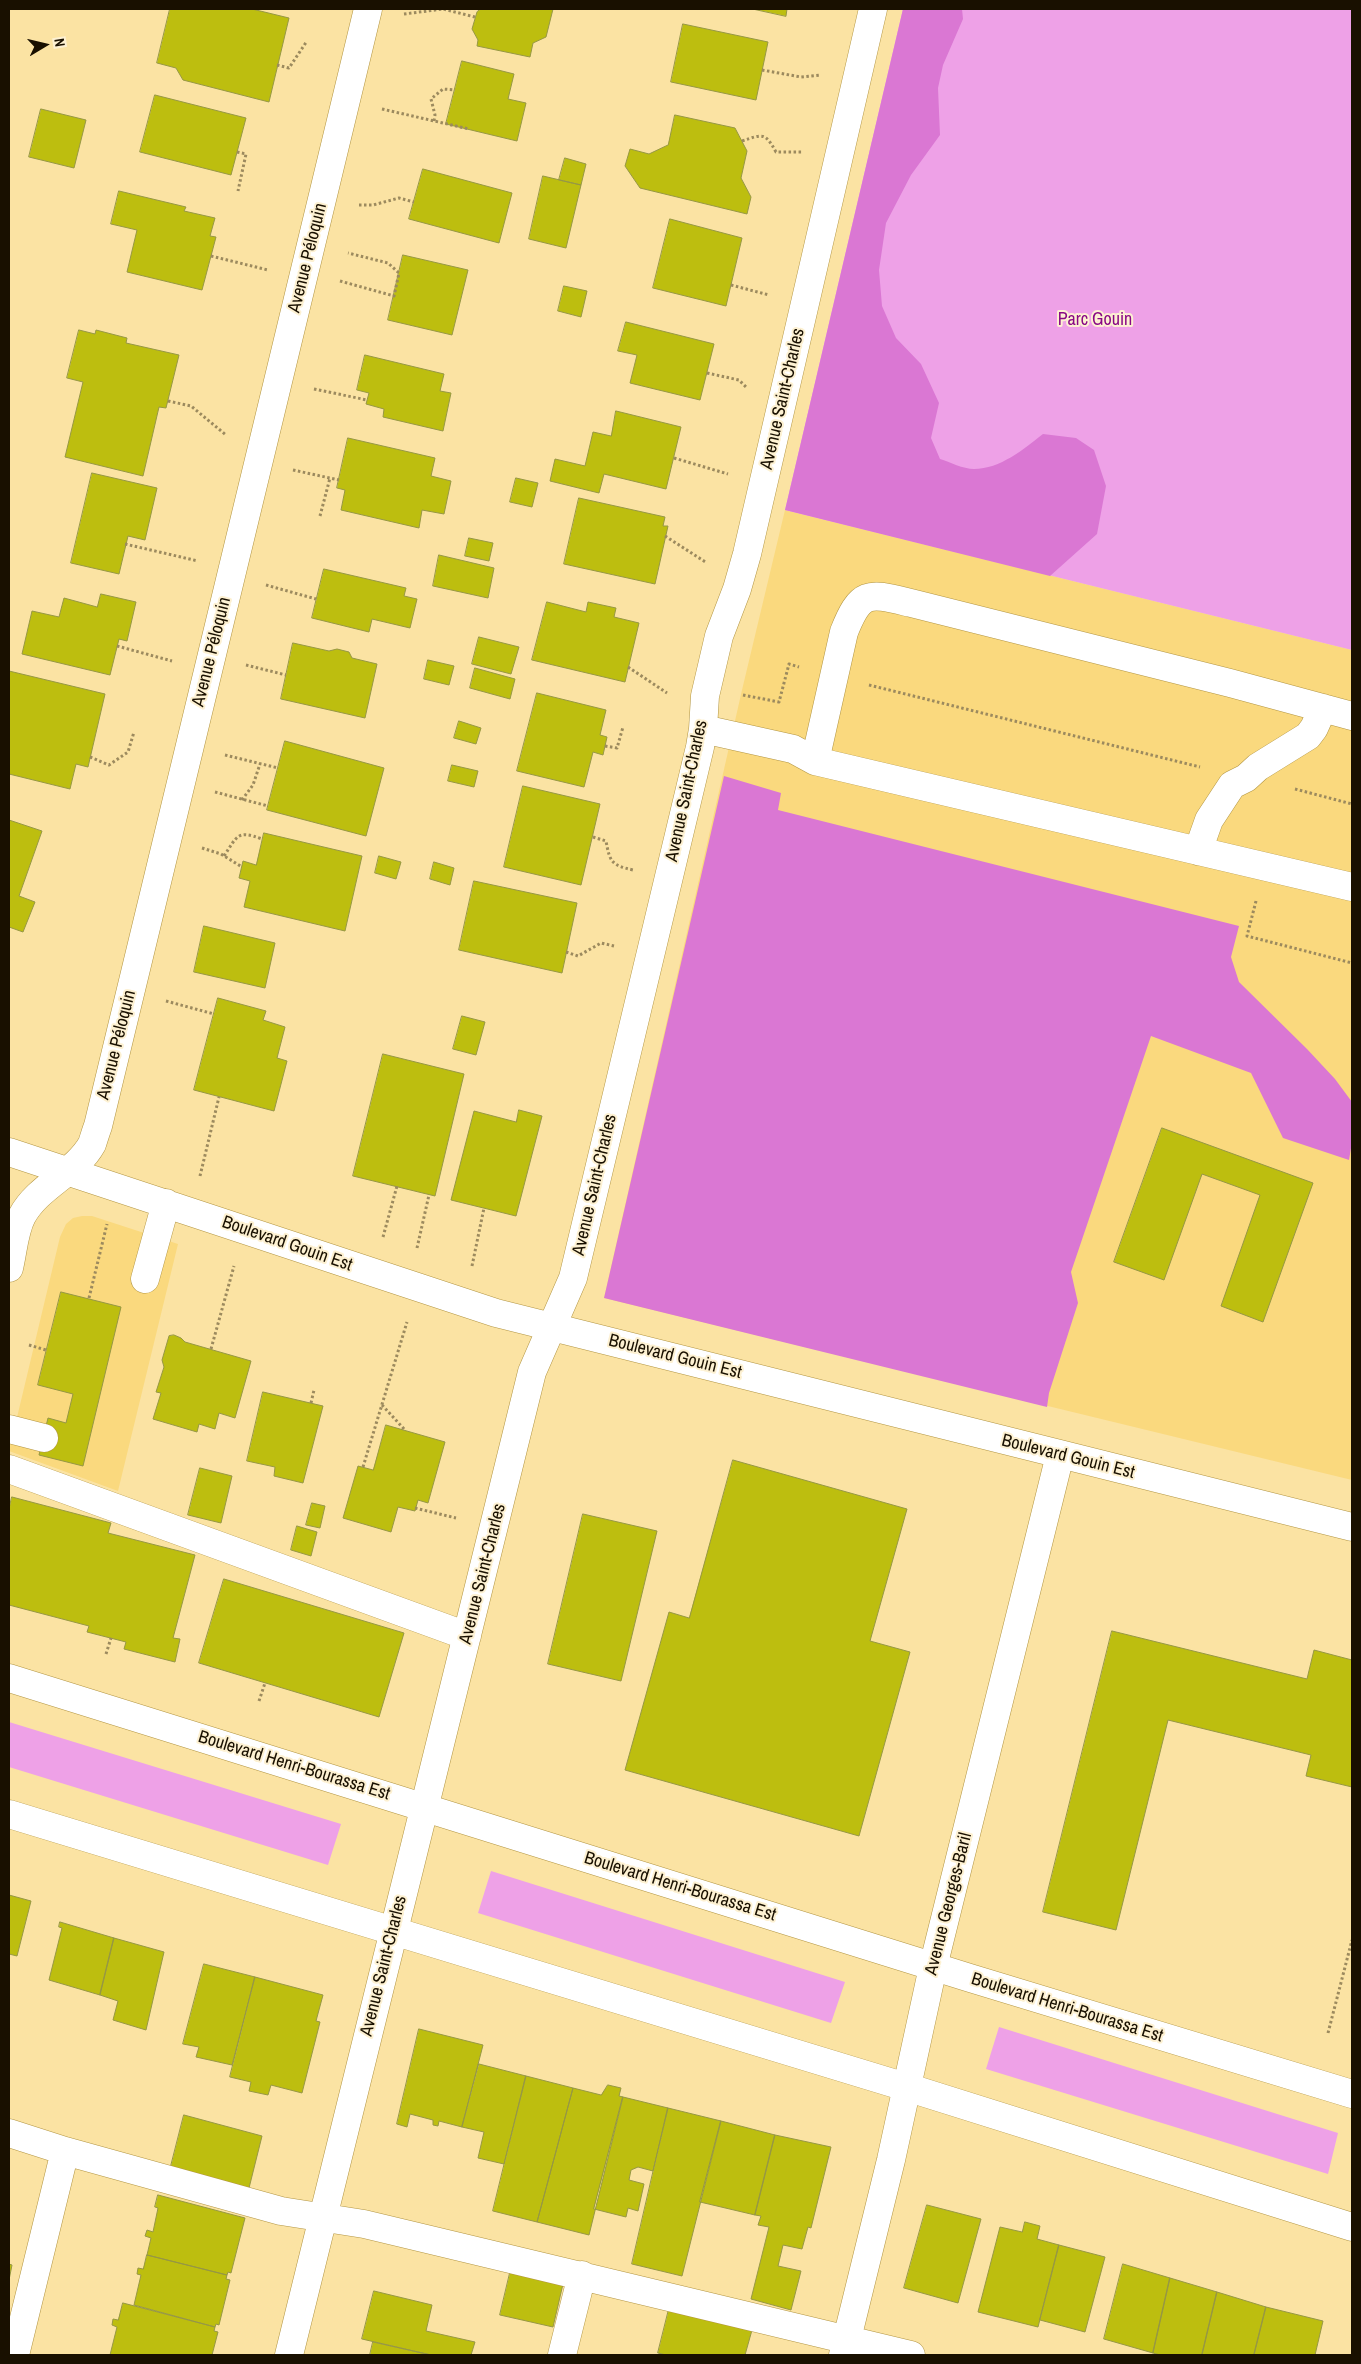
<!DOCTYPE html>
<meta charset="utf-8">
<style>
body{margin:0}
#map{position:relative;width:1361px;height:2364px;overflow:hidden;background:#fbe3a3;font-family:"Archivo Narrow",sans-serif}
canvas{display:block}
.frame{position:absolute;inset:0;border:10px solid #191000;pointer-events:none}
.north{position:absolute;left:20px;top:20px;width:50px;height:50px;-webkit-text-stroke:4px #fdf1d2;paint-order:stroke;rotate:81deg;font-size:14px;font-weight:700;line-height:20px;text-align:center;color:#191000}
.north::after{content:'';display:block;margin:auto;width:18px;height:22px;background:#191000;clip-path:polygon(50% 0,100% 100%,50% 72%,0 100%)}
</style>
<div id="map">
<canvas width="1361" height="2364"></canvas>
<div class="frame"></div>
<div class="north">N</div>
</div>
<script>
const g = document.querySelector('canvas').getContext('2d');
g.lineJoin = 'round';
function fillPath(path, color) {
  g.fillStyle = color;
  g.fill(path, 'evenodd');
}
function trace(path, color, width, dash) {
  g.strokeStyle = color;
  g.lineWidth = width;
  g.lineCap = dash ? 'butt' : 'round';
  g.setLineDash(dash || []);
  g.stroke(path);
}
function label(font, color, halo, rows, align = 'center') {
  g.font = font + ' "Archivo Narrow",sans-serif';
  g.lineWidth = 4;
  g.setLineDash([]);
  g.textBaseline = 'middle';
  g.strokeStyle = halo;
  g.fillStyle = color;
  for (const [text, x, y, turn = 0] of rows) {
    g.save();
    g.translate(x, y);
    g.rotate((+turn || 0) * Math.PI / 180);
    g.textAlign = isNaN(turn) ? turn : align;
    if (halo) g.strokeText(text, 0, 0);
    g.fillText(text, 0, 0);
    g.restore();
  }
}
const built = new Path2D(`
 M785 510 1352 650V1480L604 1298 742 690Z
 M82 1216H92L178 1244 118 1491 9 1451 60 1237 66 1224 73 1218Z`);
const green = new Path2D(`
 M903 9H1352V650L785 510Z
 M9 1722 341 1824 328 1865 9 1767Z
 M491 1871 845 1982 831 2023 478 1913Z
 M999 2027 1338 2133 1328 2174 986 2069Z`);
const forest = new Path2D(`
 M903 9H962L963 19 943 65 938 88 940 135 911 175 886 223 879 270 882 306 896 338 921 364 939 403 931 438 940 459C950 462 963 469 974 469 1000 469 1024 449 1043 434L1076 438 1094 450 1106 486 1097 534 1050 576 785 510Z
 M724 776 781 793 778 810 1239 926 1231 957 1239 982 1307 1049 1335 1079 1352 1102V1142L1349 1160 1283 1138 1251 1073 1151 1036 1071 1272 1078 1303 1049 1393 1047 1407 604 1298Z`);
const building = new Path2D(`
 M170 9H252L289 18 269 102 183 80 176 68 157 63Z
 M481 9H553L546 37 533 43 530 57 477 46 478 40 472 29 477 12Z
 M753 9H787L786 16Z
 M683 24 768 42 756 100 671 82Z
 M462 61 514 74 508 99 526 103 517 141 446 124Z
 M155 95 246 118 231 175 140 152Z
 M41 109 86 120 74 168 29 157Z
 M675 115 735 128 747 151 741 178 751 197 747 214 640 188 625 166 630 149 649 154 668 145Z
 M565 158 586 164 581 185 559 180Z
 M423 169 512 193 499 243 409 219Z
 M543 176 581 185 566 248 529 239Z
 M119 191 186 207 184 211 215 218 210 236 216 237 202 290 127 272 137 230 111 224Z
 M670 219 742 238 726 306 653 288Z
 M403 255 468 270 452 335 388 320Z
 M564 286 587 291 581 317 558 311Z
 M626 322 714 344 700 400 630 383 637 355 618 351Z
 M79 330 95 334 96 330 127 338 126 343 179 355 166 408 159 407 143 476 65 457 83 382 67 378Z
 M365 355 444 374 440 391 451 393 443 431 383 417 384 409 366 404 369 393 357 390Z
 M616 411 681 427 666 489 604 474 599 493 550 481 555 459 585 466 593 432 611 436Z
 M348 438 435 458 431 476 451 481 444 514 422 510 419 528 341 510 345 490 337 488Z
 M92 473 157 488 145 540 128 536 119 574 71 563Z
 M516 478 538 483 532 507 510 502Z
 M579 498 665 517 663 526H668L655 584 564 564Z
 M469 538 493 543 489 561 465 556Z
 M439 555 494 568 488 598 433 586Z
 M324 569 406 588 404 596 417 599 410 628 372 619 369 632 312 618Z
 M101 594 136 602 127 641 119 639 110 675 22 654 32 611 59 617 64 598 97 607Z
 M547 602 586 612 588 602 616 608 614 617 639 623 625 682 532 660Z
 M479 637 519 647 511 674 472 664Z
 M293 643 329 651 337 649 349 652 352 658 377 664 365 718 281 699Z
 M428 660 454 666 449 685 424 679Z
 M475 668 515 679 510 699 470 688Z
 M9 671 105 694 88 767 76 764 70 789 9 774Z
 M537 693 606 710 600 735 607 737 603 755 593 752 584 787 517 771Z
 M459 721 481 728 476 744 454 738Z
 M285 741 384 768 366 836 267 810Z
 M452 765 478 771 474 787 448 781Z
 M523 786 600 804 581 885 504 867Z
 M9 820 42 831 19 896 35 902 23 932 9 927Z
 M264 833 362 856 345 931 244 907 250 881 239 878 243 861 256 865Z
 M379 856 401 862 396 879 375 873Z
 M434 862 454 868 450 885 430 879Z
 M474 881 577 903 562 973 459 950Z
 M204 926 275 943 265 988 194 972Z
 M218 998 266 1011 263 1020 285 1027 277 1058 287 1061 274 1111 194 1090Z
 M462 1016 485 1022 476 1055 453 1049Z
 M383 1054 464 1074 435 1196 353 1176Z
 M519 1110 542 1116 516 1216 451 1200 474 1111 516 1122Z
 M1162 1128 1313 1183 1263 1322 1221 1306 1260 1195 1202 1174 1164 1280 1114 1262Z
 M61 1292 121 1307 83 1466 39 1455 48 1418 66 1423 73 1394 38 1385Z
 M174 1335 181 1338 185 1342 251 1361 235 1418 219 1413 215 1429 199 1424 197 1432 153 1419 161 1393 156 1392 164 1367 162 1360 169 1336Z
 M263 1392 323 1406 303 1483 274 1476 275 1467 247 1461Z
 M386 1425 445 1442 428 1503 418 1500 415 1511 398 1507 391 1532 343 1518 358 1466 373 1470Z
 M733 1460 907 1509 870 1641 910 1652 859 1836 625 1770 669 1612 689 1618Z
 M200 1468 232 1476 221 1523 188 1515Z
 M12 1497 111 1523 108 1533 195 1555 173 1638 180 1639 175 1662 124 1649 126 1642 87 1632 89 1626 9 1605V1509Z
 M312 1503 325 1506 320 1528 306 1525Z
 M583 1514 657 1531 621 1681 548 1664Z
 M297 1526 317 1532 311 1556 291 1550Z
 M224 1579 404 1633 379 1717 199 1663Z
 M1112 1631 1307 1679 1314 1650 1352 1660V1787L1306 1776 1311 1755 1168 1720 1116 1930 1043 1912Z
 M9 1895 31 1901 17 1956 9 1954Z
 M60 1922 114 1938 100 1995 49 1980 62 1928 59 1927Z
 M114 1938 164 1952 146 2030 113 2020 118 2001 100 1995Z
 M204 1964 255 1977 232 2065 196 2057 199 2047 183 2044Z
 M255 1977 323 1995 316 2021 320 2022 302 2093 271 2085 268 2095 249 2091 251 2082 230 2077Z
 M419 2029 483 2045 462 2127 439 2121 438 2126 433 2125V2120L410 2114 407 2127 397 2124Z
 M479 2064 526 2076 504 2164 478 2158 484 2132 462 2127Z
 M526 2076 573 2088 537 2222 493 2211Z
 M608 2085 621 2088 619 2096 623 2097 589 2235 537 2222 573 2088 601 2095Z
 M623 2097 668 2108 653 2171 638 2167 631 2170 629 2180 644 2184 638 2211 628 2208 626 2217 594 2209Z
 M668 2108 721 2121 682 2276 632 2264Z
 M184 2115 262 2136 248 2192 170 2170Z
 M721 2121 775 2135 755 2215 700 2202Z
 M775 2135 831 2147 811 2228 808 2227 802 2249 783 2245 778 2266 801 2271 791 2310 751 2299 769 2227 758 2225 761 2216 755 2215Z
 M158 2195 245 2218 231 2273 228 2272 227 2275 147 2255 151 2238 145 2236 147 2230 153 2232 158 2208 155 2207Z
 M927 2205 981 2219 958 2303 904 2288Z
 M1025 2222 1040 2226 1037 2239 1059 2245 1038 2327 978 2312 1000 2227 1022 2232Z
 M1059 2245 1105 2257 1085 2332 1040 2320Z
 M147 2255 227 2275 226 2279 230 2280 219 2325 216 2324 215 2327 134 2305 141 2275 137 2274 138 2268 143 2269Z
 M9 2264 12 2265 9 2280Z
 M1123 2264 1170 2278 1153 2353 1104 2339Z
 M510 2273 563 2284 553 2327 500 2315Z
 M1170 2278 1217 2292 1202 2355H1160L1153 2353Z
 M374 2291 432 2305 426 2331 475 2342 471 2355H431L362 2339Z
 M1217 2292 1266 2307 1254 2355H1202Z
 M123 2303 215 2327 214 2331 218 2332 212 2355H110L117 2327 112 2325 113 2319 118 2320Z
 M1266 2307 1323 2321 1315 2355H1254Z
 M669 2309 752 2330 745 2355H666L658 2353Z
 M373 2342 431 2355H370Z`);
const path = new Path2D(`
 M404 14 443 9 475 17
 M277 65 289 68 307 41
 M762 70 801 77 821 75
 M382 109 469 129
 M434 121 435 115 431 99 443 89 455 90
 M742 141C763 134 765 132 776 152H803
 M237 152 246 154 238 191
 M359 205H373L399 198 414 202
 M211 256 268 270
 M340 281 394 296 399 273 388 263 348 253
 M731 285 769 295
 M707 373 739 380 747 388
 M314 389 367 400
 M168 401 191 406 226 435
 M674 458 728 474
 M293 470 339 480
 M320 516 330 478
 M665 536 707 563
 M125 544 198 561
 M266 585 316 599
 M117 646 172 661
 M246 665 286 675
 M628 667 667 693
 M869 685 1200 767
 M743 695 779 702 789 664 799 667
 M605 746 617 748 623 727
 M225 755 278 768
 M90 757 109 765 128 752 134 732
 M1295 789 1352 804
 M215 792 268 806
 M242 800 253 785 260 764
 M593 837 606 841C610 863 612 865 633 870
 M202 848 221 854 242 867
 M224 856C238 835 237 830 262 839
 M1256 901 1247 936 1352 963
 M566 952 578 956 601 943 614 946
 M166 1001 214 1014
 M200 1176 219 1097
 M383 1237 397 1186
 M417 1248 429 1195
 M472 1266 484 1208
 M89 1298 107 1224
 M29 1345 46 1350
 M211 1349 234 1266
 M311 1403 314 1390
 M382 1405 405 1430
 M363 1467 407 1322
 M415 1508 456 1518
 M106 1654 111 1638
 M259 1701 265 1683
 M1328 2033 1352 1940`);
const minor = new Path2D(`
 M703 729 793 749 815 761 1352 887
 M815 761 844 632C861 589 869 593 911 603L1230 683 1352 716
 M1198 851 1209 820 1232 785 1246 778 1258 767 1308 736 1314 728 1323 708
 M9 1152 496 1313 1352 1527
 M9 1268C13 1252 14 1231 22 1216 38 1186 76 1173 92 1144 94 1138 96 1131 98 1126L368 9
 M145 1279 166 1203
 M9 1429 44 1438
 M9 1469 467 1636
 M9 2133 65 2151 281 2211 364 2224 911 2355
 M15 2355 65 2151
 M289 2355 532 1372 573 1278 700 747 703 729 705 696 719 636 737 589 747 554 873 9
 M562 2355 582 2275
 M843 2355 891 2160 933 1967 1060 1455`);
const major = new Path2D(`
 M9 1678 970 1978 1352 2094
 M9 1814 919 2091 1352 2227`);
const streetNames = [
 ["Avenue Péloquin",308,258,-76],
 ["Avenue Saint-Charles",783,399,-77],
 ["Avenue Péloquin",212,652,-76],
 ["Avenue Saint-Charles",687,791,-78],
 ["Avenue Péloquin",117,1045,-76],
 ["Avenue Saint-Charles",595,1185,-77],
 ["Boulevard Gouin Est",287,1244,19],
 ["Boulevard Gouin Est",675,1357,14],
 ["Boulevard Gouin Est",1068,1457,14],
 ["Avenue Saint-Charles",483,1574,-76],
 ["Boulevard Henri-Bourassa Est",294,1766,17],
 ["Boulevard Henri-Bourassa Est",680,1887,17],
 ["Avenue Georges-Baril",949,1904,-76],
 ["Avenue Saint-Charles",384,1966,-76],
 ["Boulevard Henri-Bourassa Est",1067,2008,17]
];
const parkNames = [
 ["Parc Gouin",1095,320]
];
fillPath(built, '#fad97e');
fillPath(green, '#eea1e7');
fillPath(forest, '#da77d3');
fillPath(building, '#bdbe0f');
trace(building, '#969744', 1);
trace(minor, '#b39644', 29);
trace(major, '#b39644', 29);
trace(path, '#9c8a5e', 3, [2.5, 2.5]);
trace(minor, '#fff', 28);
trace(major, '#fff', 28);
label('18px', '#191000', '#fdf1d2', streetNames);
label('18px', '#890885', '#fdf1d2', parkNames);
</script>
